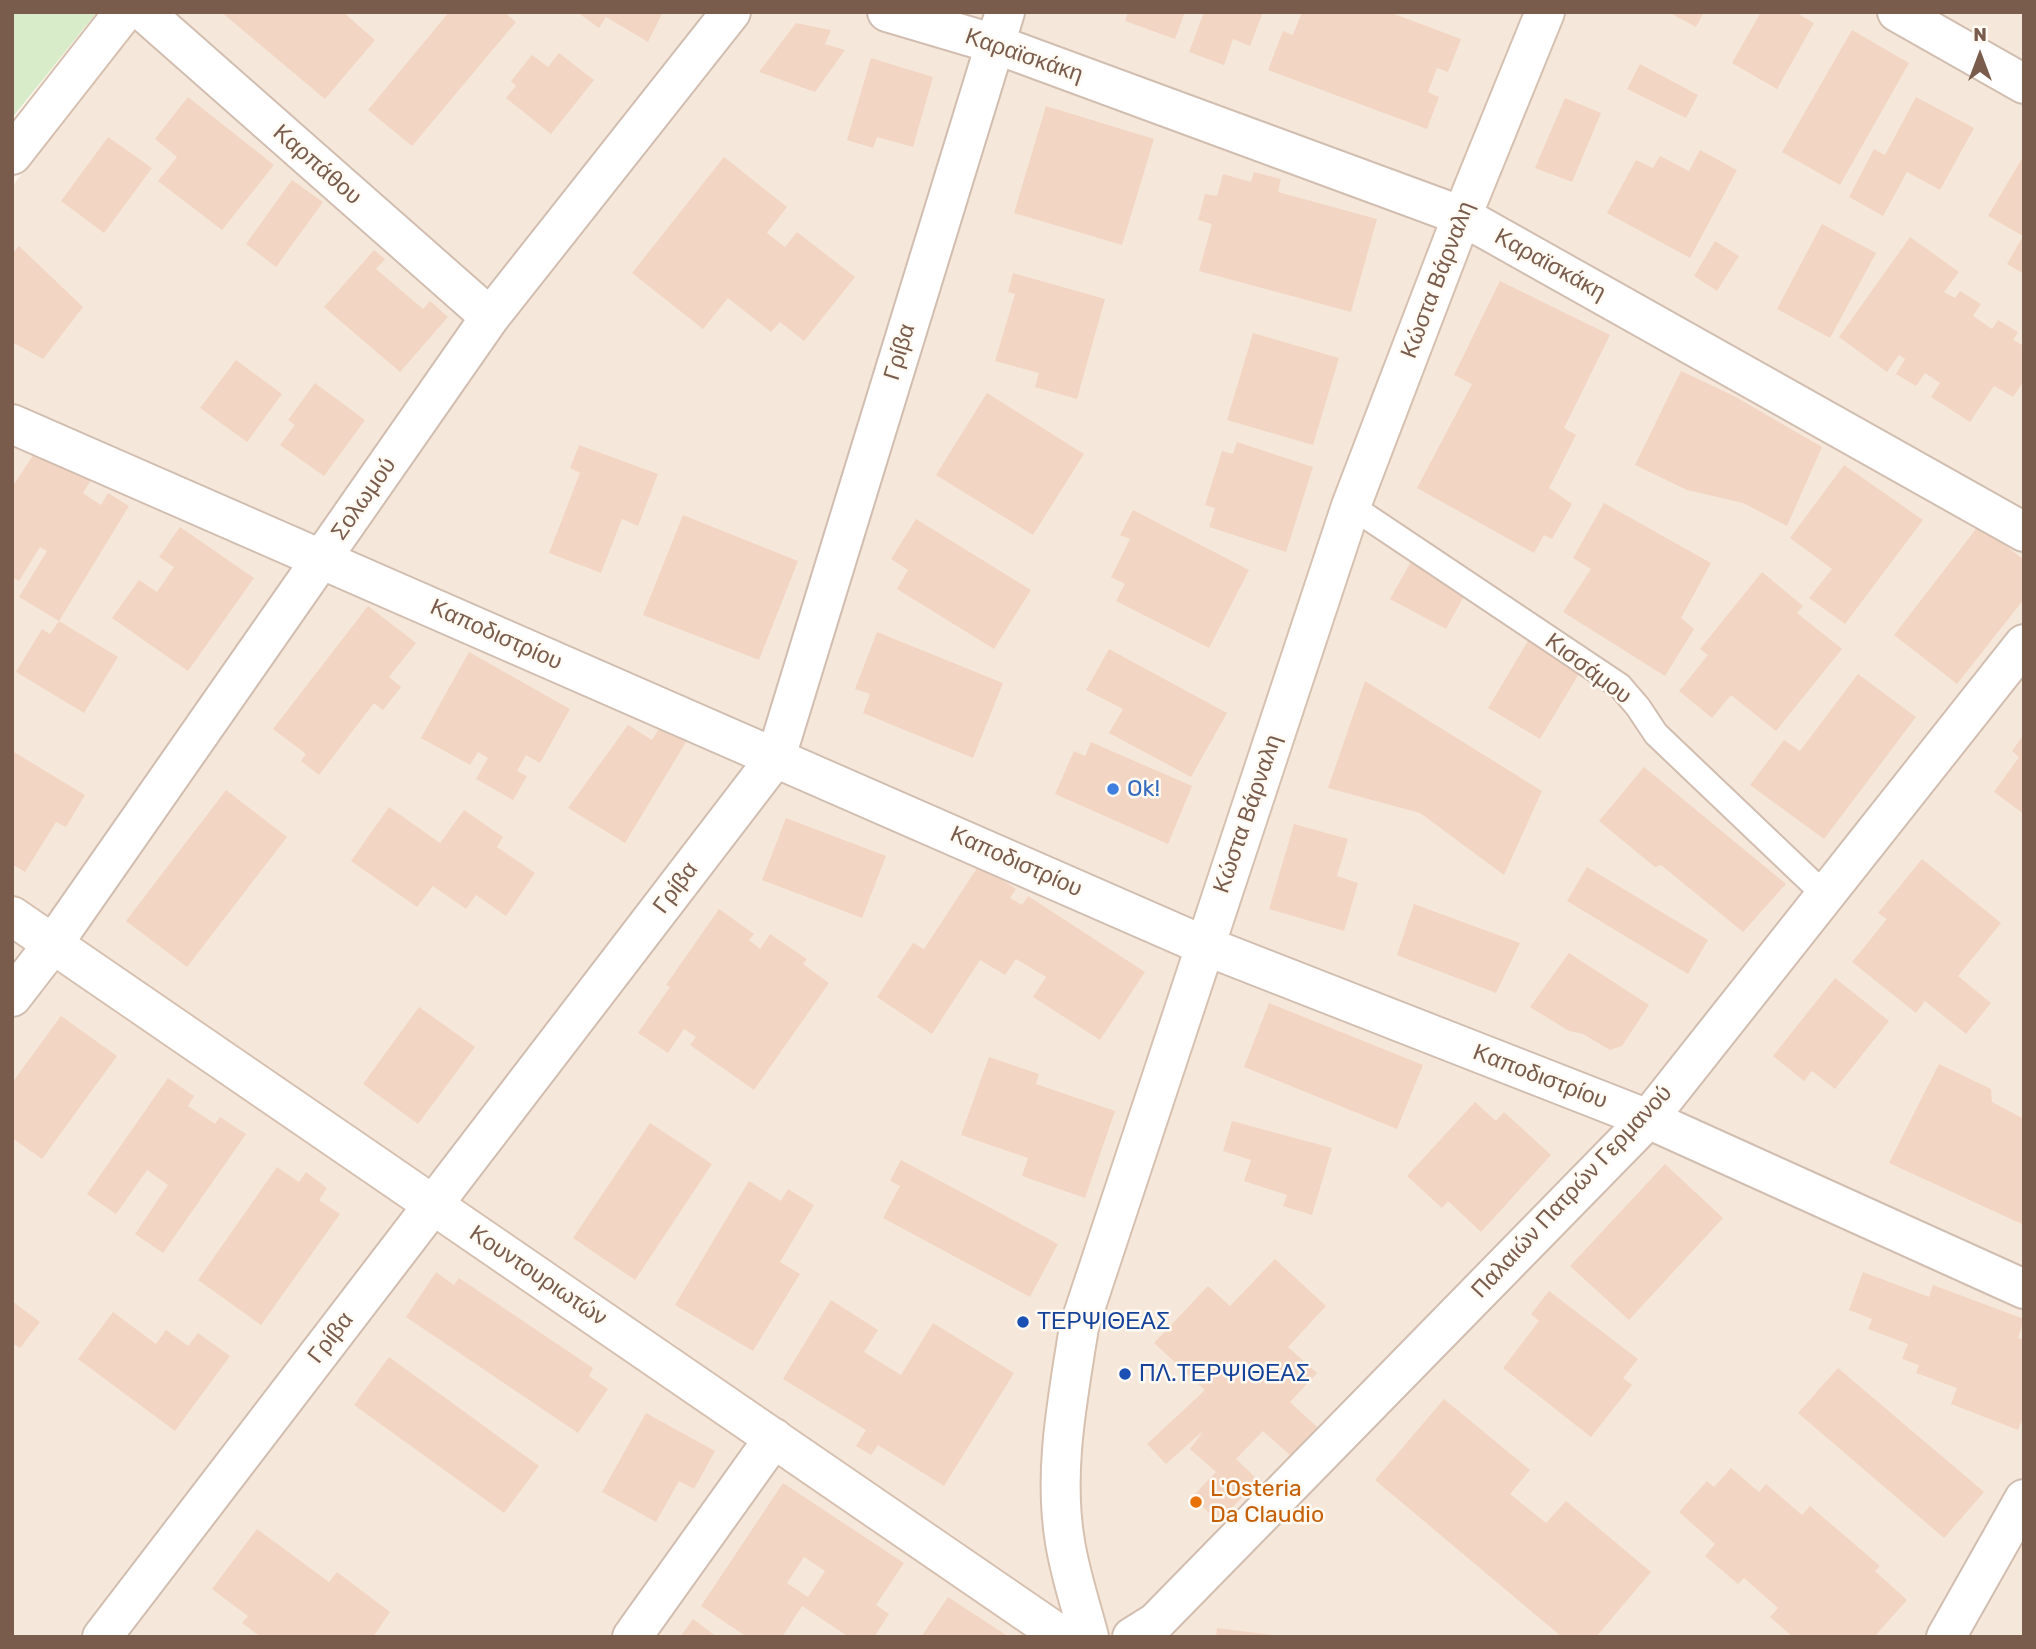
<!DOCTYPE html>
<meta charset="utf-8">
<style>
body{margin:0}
#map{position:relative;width:2036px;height:1649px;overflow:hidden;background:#fdf6ec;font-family:Rubik,sans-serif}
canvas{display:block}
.frame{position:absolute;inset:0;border:14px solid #7a5c4d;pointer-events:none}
.north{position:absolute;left:1945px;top:21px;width:70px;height:70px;-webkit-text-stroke:5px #fffaf3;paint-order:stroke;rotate:0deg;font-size:19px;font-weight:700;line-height:28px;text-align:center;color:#7a5c4d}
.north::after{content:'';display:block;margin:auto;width:24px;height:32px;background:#7a5c4d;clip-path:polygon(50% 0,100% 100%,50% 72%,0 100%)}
</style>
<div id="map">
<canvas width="2036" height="1649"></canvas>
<div class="frame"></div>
<div class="north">N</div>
</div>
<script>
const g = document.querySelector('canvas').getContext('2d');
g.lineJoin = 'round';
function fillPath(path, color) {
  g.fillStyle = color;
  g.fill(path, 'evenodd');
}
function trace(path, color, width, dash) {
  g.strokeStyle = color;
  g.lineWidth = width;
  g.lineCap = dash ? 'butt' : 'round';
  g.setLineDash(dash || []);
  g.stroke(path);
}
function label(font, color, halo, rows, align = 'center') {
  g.font = font + ' Rubik,sans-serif';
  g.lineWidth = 5;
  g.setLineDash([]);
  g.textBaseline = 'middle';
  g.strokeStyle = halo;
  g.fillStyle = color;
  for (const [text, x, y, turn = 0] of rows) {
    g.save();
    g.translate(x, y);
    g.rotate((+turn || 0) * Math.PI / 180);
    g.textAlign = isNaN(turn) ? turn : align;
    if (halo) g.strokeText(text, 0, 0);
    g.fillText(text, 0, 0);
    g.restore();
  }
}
const residential = new Path2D(`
 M138 12H2024V1637H12V187Z`);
const green = new Path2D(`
 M12 12H97L12 118Z`);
const building = new Path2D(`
 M221 12H343L375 40 325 99Z
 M449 12H504L516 22 412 146 368 110Z
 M577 12H663L648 42 606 17 599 28Z
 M1128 12H1185L1175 39 1125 21Z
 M1204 12H1263L1250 46 1233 39 1224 65 1189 52Z
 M1302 12H1389L1461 39 1448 72 1437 68 1428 92 1439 97 1427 129 1268 70 1283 31 1293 35Z
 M1668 12H1704L1696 27Z
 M1761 12H1795L1814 23 1777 89 1732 63Z
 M796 23 831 30 825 44 845 50 815 92 759 72Z
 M1852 30 1909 63 1840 185 1782 152Z
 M559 53 594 80 551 134 506 98 516 86 511 81 532 55 548 67Z
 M871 58 933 77 913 147 877 137 873 148 847 140Z
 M1640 64 1698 95 1686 118 1627 89Z
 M188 97 274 165 222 230 158 181 177 157 155 139Z
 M1916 97 1974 128 1940 190 1907 172 1883 216 1849 197 1874 149 1885 155Z
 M1565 98 1601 113 1572 182 1535 168Z
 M1046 106 1154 139 1122 245 1014 213Z
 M108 137 152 168 104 233 61 201Z
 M1700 150 1737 170 1690 258 1607 213 1636 160 1653 168 1660 156 1689 171Z
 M2024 155V274L2007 264 2023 236 1988 216Z
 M724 157 787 207 767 233 785 247 797 232 855 277 804 341 780 322 771 332 728 298 703 329 632 273Z
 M1254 172 1281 179 1278 192 1377 219 1351 312 1199 271 1212 224 1198 220 1205 194 1217 196 1223 174 1251 182Z
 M292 180 323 202 276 267 246 244Z
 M1822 224 1876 253 1830 338 1777 309Z
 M1910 237 1959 272 1944 292 1955 298 1960 291 1981 304 1973 316 1992 329 1998 320 2018 332 2013 340 2024 346V381L2013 397 1994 386 1970 422 1931 397 1940 383 1925 373 1916 386 1896 374 1905 359 1899 355 1887 372 1839 337Z
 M1715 241 1739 256 1717 291 1694 276Z
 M19 246 83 307 43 359 12 342V254Z
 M374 250 385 259 376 269 423 309 430 301 448 317 400 372 324 307Z
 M1013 273 1105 299 1077 399 1035 387 1039 373 995 361 1015 294 1008 292Z
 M1500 281 1610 335 1564 428 1576 435 1549 488 1572 504 1552 539 1544 535 1534 553 1417 488 1472 384 1454 375Z
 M1253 333 1339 358 1313 445 1227 420Z
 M236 360 282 394 247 442 200 408Z
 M1681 371 1734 396 1822 447 1787 526 1743 503 1687 490 1635 465Z
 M315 383 365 420 324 476 280 445 295 425 288 420Z
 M987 393 1084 454 1033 535 936 475Z
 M1237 442 1313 467 1286 552 1209 527 1215 508 1205 505 1222 451 1233 454Z
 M579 445 658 474 638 526 622 519 601 573 549 553 580 473 570 468Z
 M38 448 91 480 83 493 101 505 108 493 129 506 59 621 19 597 47 551 40 547 19 581 12 577V487Z
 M1844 465 1923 520 1845 624 1809 598 1832 569 1790 538Z
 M1604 503 1711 563 1681 618 1694 629 1665 676 1563 612 1591 569 1573 558Z
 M1133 510 1249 570 1209 648 1116 601 1125 584 1111 577 1130 539 1120 535Z
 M683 515 798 561 759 660 643 615Z
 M916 519 1031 590 994 649 897 589 908 570 891 559Z
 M1979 525 2024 560V599L1957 684 1894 635Z
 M180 527 254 578 188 671 112 618 139 580 157 592 174 567 159 557Z
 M1413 558 1469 587 1446 629 1390 599Z
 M1762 572 1803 606 1797 613 1842 649 1776 731 1731 695 1712 718 1679 691 1708 655 1700 649Z
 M368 606 416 643 389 677 401 687 383 710 374 703 319 775 301 761 306 754 273 729Z
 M59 621 118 657 84 713 16 672 42 629 50 634Z
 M877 632 1003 683 973 758 863 713 870 694 855 689Z
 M1528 641 1580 672 1540 739 1488 708Z
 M1109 649 1227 713 1191 777 1109 733 1123 709 1086 690Z
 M469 652 570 709 540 763 526 755 517 771 527 776 513 800 476 779 488 758 478 752 470 765 421 738Z
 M1858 674 1916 717 1824 839 1750 785 1784 740 1800 751Z
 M1365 681 1542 791 1504 875 1420 813 1328 788Z
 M628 725 652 740 660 727 686 742 625 843 568 808Z
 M2024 734V814L1994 792 2019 757 2012 751Z
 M1091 742 1192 786 1168 844 1055 794 1074 751 1085 756Z
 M14 752 85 795 66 827 56 822 25 872 12 864Z
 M1644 767 1786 884 1743 932 1661 865 1655 867 1599 821Z
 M226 790 287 837 187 967 126 921Z
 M389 807 440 843 464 810 503 837 497 847 535 873 506 916 476 895 466 909 433 886 417 907 351 861Z
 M786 818 886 856 862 918 762 880Z
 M1294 824 1348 839 1337 876 1358 883 1344 931 1269 909Z
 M1922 859 2001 923 1958 976 1991 1003 1966 1034 1925 1001 1916 1013 1852 962 1887 919 1878 913Z
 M979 865 1016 889 1010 898 1022 905 1028 896 1145 972 1100 1040 1033 997 1046 977 1016 959 1005 975 980 960 932 1034 877 997 913 943 924 949Z
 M1587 867 1708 940 1688 974 1567 901Z
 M1414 904 1520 943 1496 993 1397 955Z
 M719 909 754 934 749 940 760 949 770 934 807 959 803 964 829 983 754 1090 690 1045 696 1037 684 1029 668 1053 638 1033 670 987 666 985Z
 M1569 953 1649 1005 1622 1046 1610 1050 1583 1034 1569 1031 1530 1007Z
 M1835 978 1889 1021 1835 1089 1812 1071 1804 1081 1773 1056Z
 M1269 1003 1423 1065 1397 1129 1244 1067Z
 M419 1007 475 1047 418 1124 363 1084Z
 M61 1016 117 1056 42 1159 12 1138V1083Z
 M989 1057 1039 1074 1036 1084 1115 1111 1085 1198 1022 1176 1028 1158 961 1135Z
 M1939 1064 1991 1089 1992 1102 2024 1119V1225L1889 1163Z
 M168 1078 194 1096 188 1106 215 1124 220 1117 246 1134 163 1253 135 1234 168 1185 147 1170 116 1214 87 1194Z
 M1475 1102 1496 1121 1504 1112 1551 1155 1481 1232 1448 1201 1442 1208 1407 1176Z
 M1232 1121 1332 1148 1312 1215 1283 1206 1287 1195 1244 1181 1251 1160 1223 1151Z
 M650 1123 712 1164 635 1280 573 1238Z
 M901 1160 1058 1244 1030 1297 883 1218 900 1186 890 1181Z
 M1665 1164 1723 1218 1629 1320 1570 1266Z
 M277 1167 299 1182 306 1172 327 1188 319 1200 340 1214 261 1325 198 1280Z
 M749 1181 781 1201 788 1189 814 1205 780 1262 800 1274 753 1351 675 1305Z
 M1275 1259 1326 1306 1288 1347 1317 1373 1290 1402 1317 1427 1291 1456 1263 1431 1236 1459 1258 1480 1219 1522 1192 1497 1216 1472 1190 1449 1204 1430 1166 1464 1147 1444 1205 1390 1154 1343 1208 1286 1230 1306Z
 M436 1272 454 1285 459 1278 593 1368 589 1376 608 1389 578 1433 406 1317Z
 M1863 1272 1929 1297 1933 1285 2024 1319 2018 1338 2024 1340V1415L2018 1430 1951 1404 1957 1388 1916 1373 1919 1365 1902 1359 1908 1344 1868 1329 1872 1319 1849 1310Z
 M1549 1291 1638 1359 1623 1378 1632 1385 1591 1437 1503 1368 1539 1321 1531 1314Z
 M831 1300 878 1330 864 1352 901 1375 933 1323 1014 1373 944 1486 878 1445 871 1455 856 1446 866 1430 783 1379Z
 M12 1301 40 1322 20 1348 12 1343Z
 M113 1312 156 1344 166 1330 188 1346 198 1333 230 1356 175 1431 78 1359Z
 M389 1357 539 1466 504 1513 354 1405Z
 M1838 1368 1984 1492 1944 1538 1798 1413Z
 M1444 1399 1530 1470 1510 1494 1546 1523 1566 1501 1651 1572 1596 1637H1562L1375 1480Z
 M646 1413 715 1451 694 1489 679 1481 656 1522 602 1492Z
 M1731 1468 1759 1492 1766 1484 1802 1515 1810 1506 1880 1566 1875 1571 1907 1600 1874 1637H1793L1770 1617 1778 1608 1744 1578 1738 1584 1705 1556 1715 1544 1679 1512 1707 1481 1714 1487Z
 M783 1483 904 1563 876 1605 889 1614 874 1637H849L802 1606 782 1637H747L701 1606ZM804 1557 825 1571 808 1597 787 1583Z
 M257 1529 329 1582 337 1572 390 1612 373 1637H261L242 1623 248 1616 212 1589Z
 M948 1597 1009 1637H921Z
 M693 1619 717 1637H680Z
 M1217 1628 1273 1635V1637H1216Z`);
const lane = new Path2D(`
 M1351 506 1620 686 1638 707 1656 734 1825 895`);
const street = new Path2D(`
 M144 12 490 317
 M887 12 995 44 1462 216 2024 532
 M1897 12 2024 84
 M12 424 1203 945 1648 1119 2024 1289
 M12 997 53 944 490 317 731 12
 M102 1637 776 757 1005 12
 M632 1637 774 1438
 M1132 1637 1156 1622 1648 1119 2024 644
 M1946 1637 2024 1499`);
const secondary = new Path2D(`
 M12 155 124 12
 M12 916 1063 1637
 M1089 1637C1081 1606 1070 1574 1065 1542 1053 1470 1068 1398 1079 1327L1351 506 1462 216 1545 12`);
const markers = [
 [1113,789,7,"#3f7fe0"],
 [1023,1322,7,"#1a4fb4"],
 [1125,1374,7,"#1a4fb4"],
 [1196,1502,7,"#e8710a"]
];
const streetNames = [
 ["Καραϊσκάκη",1024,56,19],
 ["Καρπάθου",317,165,41],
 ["Καραϊσκάκη",1550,265,29],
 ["Κώστα Βάρναλη",1438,280,-69],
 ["Γρίβα",900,352,-73],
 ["Σολωμού",364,499,-55],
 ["Καποδιστρίου",496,635,24],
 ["Κισσάμου",1588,669,37],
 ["Κώστα Βάρναλη",1248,814,-71],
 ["Καποδιστρίου",1016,862,24],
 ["Γρίβα",676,888,-53],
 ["Καποδιστρίου",1540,1077,21],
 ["Παλαιών Πατρών Γερμανού",1572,1192,-47],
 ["Κουντουριωτών",538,1276,34],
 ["Γρίβα",331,1338,-52]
];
const shopNames = [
 ["Ok!",1127,789]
];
const transitNames = [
 ["ΤΕΡΨΙΘΕΑΣ",1037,1322],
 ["ΠΛ.ΤΕΡΨΙΘΕΑΣ",1139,1374]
];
const foodNames = [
 ["L'Osteria",1210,1489],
 ["Da Claudio",1210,1515]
];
fillPath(residential, '#f5e8da');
fillPath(green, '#d8ecc9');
fillPath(building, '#f3d5c3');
trace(lane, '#d1beb0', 28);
trace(street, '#d1beb0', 42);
trace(secondary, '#d6c0b0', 42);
trace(lane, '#fff', 24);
trace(street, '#fff', 38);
trace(secondary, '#fff', 38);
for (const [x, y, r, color] of markers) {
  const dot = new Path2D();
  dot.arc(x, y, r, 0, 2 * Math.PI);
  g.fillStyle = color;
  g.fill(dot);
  trace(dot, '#fffaf3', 2.5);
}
label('23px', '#7a5c4d', '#fffaf3', streetNames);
label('23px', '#366cbe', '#fffaf3', shopNames, 'left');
label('23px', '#164399', '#fffaf3', transitNames, 'left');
label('23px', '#c56008', '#fffaf3', foodNames, 'left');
</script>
